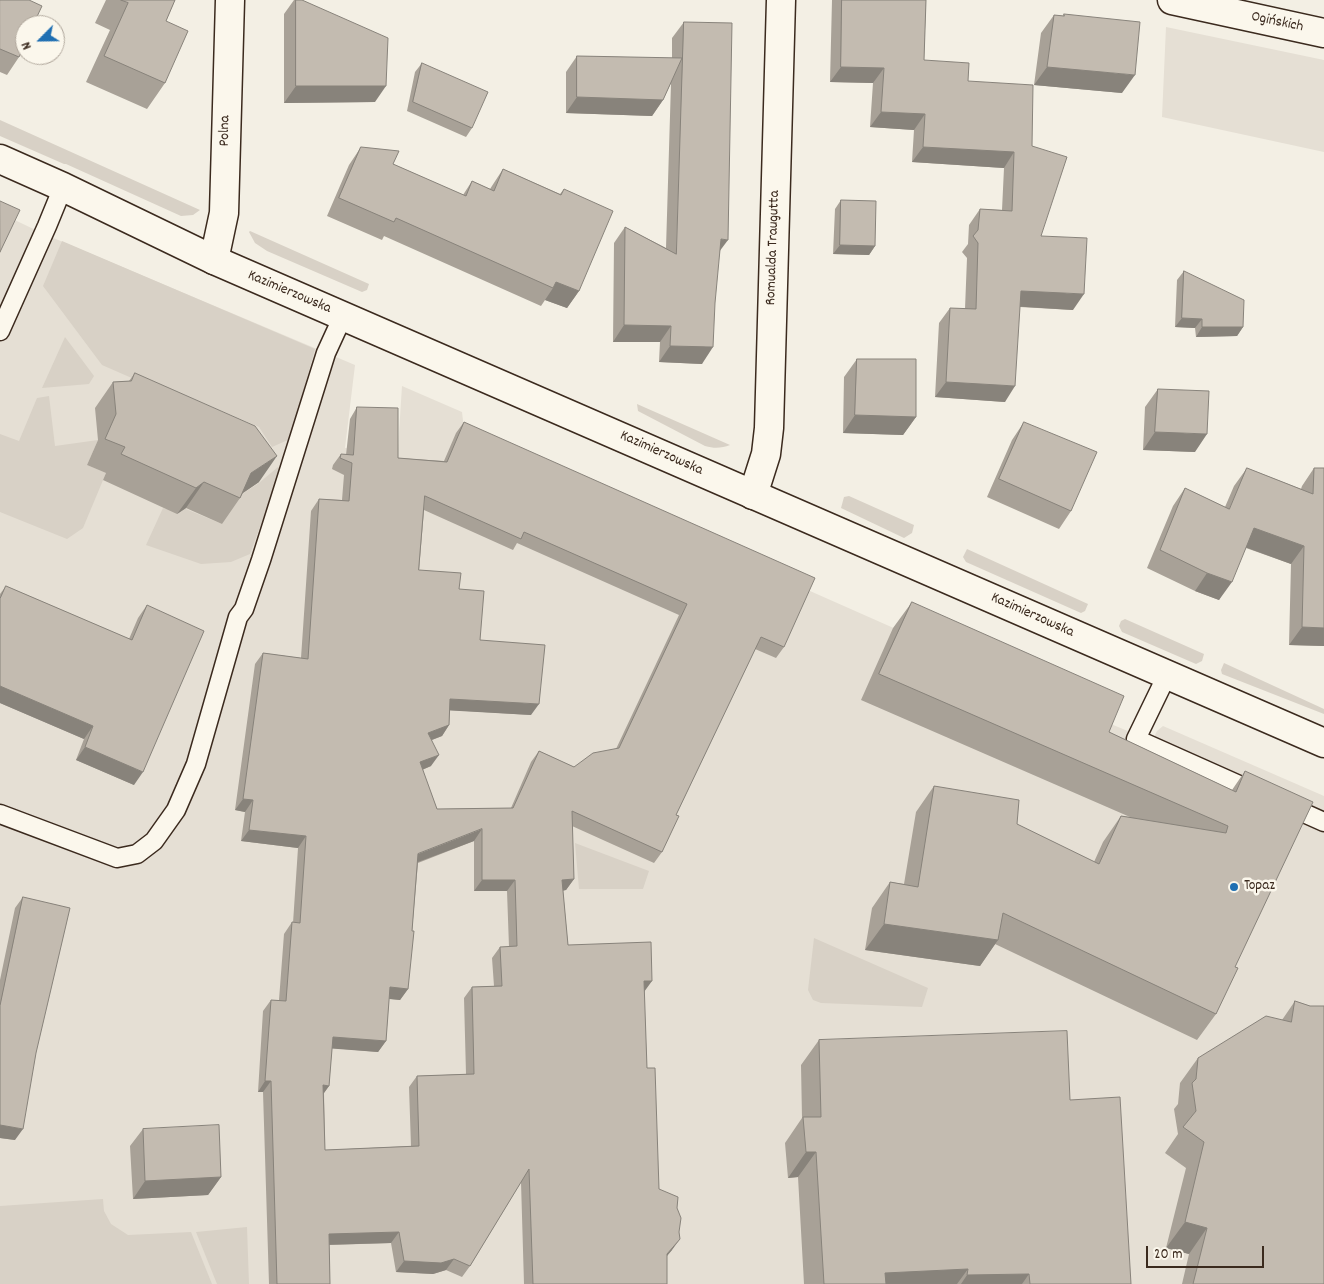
<!DOCTYPE html>
<meta charset="utf-8">
<style>
body{margin:0}
#map{position:relative;width:1324px;height:1284px;overflow:hidden;background:#f3efe4;font-family:Dekko,sans-serif}
canvas{display:block}
.north{position:absolute;left:15px;top:15px;width:50px;height:50px;box-sizing:border-box;background:#fbf7ec;border:1px solid #aea59a;border-radius:50%;rotate:247deg;font-size:14px;font-weight:700;line-height:20px;text-align:center;color:#3b2a1e}
.north::after{content:'';display:block;margin:auto;width:18px;height:22px;background:#1f6fb2;clip-path:polygon(50% 0,100% 100%,50% 72%,0 100%)}
.scale{position:absolute;left:1146px;top:1246px;width:118px;height:22px;box-sizing:border-box;border:2px solid #3b2a1e;border-top:0;padding-left:6px;font-size:15px;line-height:18px;white-space:nowrap;color:#3b2a1e;-webkit-text-stroke:4px #fbf7ec;paint-order:stroke}
</style>
<div id="map">
<canvas width="1324" height="1284"></canvas>
<div class="north">N</div>
<div class="scale">20 m</div>
</div>
<script>
const g = document.querySelector('canvas').getContext('2d');
g.lineJoin = 'round';
function fillPath(path, color) {
  g.fillStyle = color;
  g.fill(path, 'evenodd');
}
function trace(path, color, width, dash) {
  g.strokeStyle = color;
  g.lineWidth = width;
  g.lineCap = dash ? 'butt' : 'round';
  g.setLineDash(dash || []);
  g.stroke(path);
}
function label(font, color, halo, rows, align = 'center') {
  g.font = font + ' Dekko,sans-serif';
  g.lineWidth = 5;
  g.setLineDash([]);
  g.textBaseline = 'middle';
  g.strokeStyle = halo;
  g.fillStyle = color;
  for (const [text, x, y, turn = 0] of rows) {
    g.save();
    g.translate(x, y);
    g.rotate((+turn || 0) * Math.PI / 180);
    g.textAlign = isNaN(turn) ? turn : align;
    if (halo) g.strokeText(text, 0, 0);
    g.fillText(text, 0, 0);
    g.restore();
  }
}
const built = new Path2D(`
 M1166 27 1324 60V152L1162 117Z
 M0 213 44 234 355 365 345 448H398L402 386 462 412 465 437 810 591 1106 722 1152 741 1157 731 1163 726 1324 796V1284H28L0 1230Z`);
const green = new Path2D(`
 M0 120 200 210 193 215 181 216 66 164H64L0 136Z
 M250 231 369 284 367 290 362 292 267 251 255 243 249 232Z
 M62 241 315 349 290 439 272 447 259 427 201 402 198 407 102 365 43 286Z
 M65 337 94 376 89 384 42 388Z
 M49 396 55 446 98 440 87 465 106 473 83 528 67 539 0 512V434L19 441 37 398Z
 M637 404 730 445C722 448 715 449 705 446L638 411Z
 M278 467 281 469 250 554 231 562 201 564 146 545 163 508 166 509 169 502 222 524 233 500 259 483Z
 M849 496 914 525 912 533 904 538 841 508 844 497Z
 M967 549 1088 604 1085 611 1081 613 966 562 963 557Z
 M1125 619 1204 654 1202 661 1196 664 1122 632 1119 626 1121 621Z
 M1224 663 1324 709V714L1222 674 1221 670Z
 M575 843 649 871 643 889H579Z
 M814 938 928 988 922 1007 821 1003 813 1000 808 990Z
 M103 1199 104 1211 111 1224 128 1235 191 1232 212 1284H0V1206Z
 M247 1227 249 1284H217L196 1232Z`);
const lane = new Path2D(`
 M0 331 47 226 63 187
 M1167 675 1136 739 1257 793
 M1286 805 1324 822
 M0 814 117 858 137 854 154 841 176 810 196 764 238 617 244 609 261 560 326 353 343 316`);
const street = new Path2D(`
 M1172 0 1324 33
 M214 260 224 213 230 0
 M753 495 766 454 769 428 781 0`);
const secondary = new Path2D(`
 M0 159 63 187 214 260 1324 743`);
const wall = new Path2D(`
 M0 0 19 57 7 75 0 72Z
 M106 0H175L166 21 165 83 147 109 86 82 110 30 95 23Z
 M294 0H302L375 102 284 103V14Z
 M832 0H926L924 60 968 81 1032 146 1041 236 1073 310 1020 307 1005 402 935 397 939 323 950 308 965 309 967 258 962 252 968 244 969 225 980 209 1002 210 1004 168 912 162 914 130 870 127 873 83 830 82Z
 M1064 14 1122 93 1034 85 1041 33 1054 15 1063 16Z
 M684 22 720 251 702 364 659 362 660 342H613L614 243 625 227 666 248 671 83 663 100 652 116 566 113V72L577 56 672 58V38Z
 M422 63 472 128 466 137 407 111 415 72Z
 M361 147 393 164 463 195 472 181 490 189 503 169 560 194 564 189 579 291 567 308 545 300 541 306 384 236 382 240 327 216 349 165Z
 M841 200 875 246 869 255 833 254 835 209Z
 M1184 271 1243 327 1237 336 1196 337 1195 328 1175 327 1177 280Z
 M857 359 916 417 903 435 843 433 844 377Z
 M135 373 259 482 243 493 240 498 222 524 186 508 177 514 103 480 106 473 87 465 98 440 95 408 113 382 129 381Z
 M1158 389 1195 452 1143 450 1145 407Z
 M357 407 398 458 444 461 456 433 464 422 784 647 776 658 755 649 676 815 662 852 654 863 572 826 574 879 566 890 563 891 568 945 644 991 647 1068 659 1189 672 1250 667 1256V1284H524L521 1182 470 1266 462 1277 446 1270 433 1274 396 1272 391 1243 329 1245 330 1284H269L263 1092H258L263 1011 271 1000H279L284 934 292 922 293 923 298 848 241 841 245 812 235 810 255 664 263 653 301 658 311 511 319 499 342 500 344 475 332 469 333 465 341 454 346 455 350 419ZM424 510 513 550 517 543 679 615 616 749 574 767 539 751 531 762 511 808 437 809 422 770 431 766 432 740 442 736 449 725 450 710 531 715 480 640 459 589 419 570ZM474 841V891H507L509 947H500L492 958 494 986 472 987 464 998 466 1074 417 1076 409 1087 411 1146 325 1150 324 1093 329 1086 332 1048 378 1052 386 1041 389 999 400 1000 408 989 412 931 418 863Z
 M1024 422 1071 511 1059 529 987 497 1012 440Z
 M1247 468 1301 489 1302 486 1314 468 1324 646 1289 645 1291 564 1246 548 1219 600 1195 591 1147 568 1173 506 1185 488 1225 507 1234 486Z
 M6 586 129 639 138 618 147 605 134 785 76 760 84 739 0 703V594Z
 M912 602 1109 732 1232 790 1245 771 1235 967 1216 1014 1197 1040 995 944 980 966 865 950 872 908 890 882 904 884 916 812 934 786 1017 824 1094 862 1103 842 1121 816 1130 817 861 700 893 628Z
 M23 897 15 1140 0 1138V980L15 908Z
 M1295 1001 1310 1006 1324 1284H1182L1189 1254 1166 1248 1186 1168 1165 1153 1178 1134 1174 1109 1178 1104 1180 1083 1198 1058 1282 1020Z
 M819 1040 1070 1100 1131 1284H804L798 1177 788 1178 785 1143 802 1118 801 1065Z
 M143 1129 221 1177 208 1195 133 1199 130 1146Z`);
const shadedWall = new Path2D(`
 M841 67 884 68 873 83 830 82Z
 M1047 67 1135 75 1122 93 1034 85Z
 M296 86H386L375 102 284 103Z
 M577 97 663 100 652 116 566 113Z
 M881 112 925 114 914 130 870 127Z
 M923 147 1014 152 1004 168 912 162Z
 M721 239 728 240 716 256Z
 M840 245 875 246 869 255 833 254Z
 M556 282 579 291 567 308 545 300 553 288Z
 M1021 291 1084 294 1073 310 1010 306Z
 M1182 318 1202 319 1195 328 1175 327Z
 M624 325 671 326 660 342H613Z
 M1202 327H1243L1237 336 1196 337Z
 M670 346 713 347 702 364 659 362Z
 M946 382 1015 386 1005 402 935 397Z
 M855 415 916 417 903 435 843 433Z
 M1155 432 1207 434 1195 452 1143 450Z
 M277 456 259 482 237 497 251 473Z
 M204 482 186 508 177 514 196 488Z
 M1254 528 1304 546 1291 564 1242 546Z
 M1207 573 1232 582 1219 600 1195 591Z
 M1302 627 1324 628V646L1289 645Z
 M0 686 93 726 84 739 0 703Z
 M450 699 539 704 531 715 442 710Z
 M449 725 442 736 421 744 428 733Z
 M85 747 143 772 134 785 76 760Z
 M439 755 431 766 412 774 420 762Z
 M243 799 253 800 245 812 235 810Z
 M482 829 474 841 410 865 418 854Z
 M249 830 306 836 298 848 241 841Z
 M574 879 566 890 555 891 562 880Z
 M482 880H515L507 891H474Z
 M884 924 998 940 980 966 865 950Z
 M644 981H652L644 992Z
 M390 987 408 989 400 1000 382 998Z
 M333 1037 386 1041 378 1052 325 1048Z
 M265 1081H271L263 1092H258Z
 M323 1085 329 1086 321 1097Z
 M0 1125 23 1129 15 1140 0 1138Z
 M806 1152H816L798 1177 788 1178Z
 M221 1177 208 1195 133 1199 145 1181Z
 M1185 1222 1207 1228 1189 1254 1166 1248Z
 M399 1232 391 1243 321 1245 329 1234Z
 M680 1239 672 1250 659 1265 667 1254Z
 M454 1259 446 1270 433 1274 396 1272 404 1261Z
 M968 1269 957 1284H878L885 1273Z
 M1029 1274 1022 1284H961L967 1275Z`);
const building = new Path2D(`
 M0 0H29L42 6 33 25H25V44L19 57 0 49Z
 M121 0H175L166 21 188 31 165 83 104 56 128 3Z
 M296 0H302L388 38 386 86H296Z
 M842 0H926L924 60 969 63 968 81 1033 85 1032 146 1067 157 1041 236 1087 238 1084 294 1021 291 1015 386 946 382 950 308 976 309 978 243 973 236 978 230 980 209 1012 211 1014 152 923 147 925 114 881 112 884 68 841 67Z
 M1064 14 1140 22 1135 75 1047 67 1054 15 1064 16Z
 M684 22 732 23 728 240 721 239 715 303 713 347 670 346 671 326 624 325 625 227 676 254Z
 M577 56 682 58 663 100 577 97Z
 M422 63 488 92 472 128 413 102Z
 M361 147 399 151 393 164 466 196 472 181 494 191 503 169 561 195 564 189 613 211 579 291 556 282 553 288 396 218 394 222 339 198Z
 M841 200 876 201 875 246 840 245Z
 M0 201 20 210 0 252Z
 M1184 271 1244 300 1243 327H1202V319L1182 318Z
 M857 359H916V417L855 415Z
 M135 373 255 426 277 456 251 473 240 498 204 482 196 488 121 454 125 447 105 439 116 414 113 382 131 381Z
 M1158 389 1209 391 1207 434 1155 432Z
 M357 407 398 408V458L447 462 464 422 815 578 784 647 761 637 676 815 679 816 662 852 572 811 574 879 562 880 568 945 651 942 652 981H644L647 1068H655L659 1189 678 1197 677 1208 681 1218 679 1232 680 1239 667 1254V1284H533L529 1169 470 1266 454 1259 441 1263 404 1261 399 1232 329 1234 330 1284H277L271 1081H265L271 1000 286 1001 292 922 300 923 306 836 249 830 253 800 243 799 263 653 308 659 319 499 349 501 352 463 340 458 341 454 353 455ZM425 496 521 539 524 532 687 604 619 748 593 753 574 767 539 751 513 808 437 809 420 762 439 755 428 733 449 725 450 699 539 704 545 645 480 640 484 591 459 589 461 573 419 570ZM482 829V880H515L517 946 500 947 502 986 472 987 474 1074 417 1076 419 1146 325 1150 323 1085 329 1086 333 1037 386 1041 390 987 408 989 414 931H412L418 854Z
 M1024 422 1097 452 1071 511 999 479Z
 M1247 468 1313 494 1314 468H1324V628L1302 627 1304 546 1254 528 1232 582 1207 573 1160 550 1185 488 1229 509Z
 M6 586 132 640 147 605 204 631 143 772 85 747 93 726 0 686V599Z
 M912 602 1124 696 1109 732 1236 792 1245 771 1313 802 1235 967 1238 968 1216 1014 1003 913 998 940 884 924 890 882 918 887 934 786 1019 800 1017 824 1099 864 1121 816 1226 833 1228 826 879 674Z
 M23 897 70 908 36 1053 23 1129 0 1125V1006Z
 M1295 1001 1310 1006H1324V1284H1193L1207 1228 1185 1222 1204 1142 1183 1127 1196 1111 1192 1083 1196 1079 1198 1058 1266 1016 1291 1022Z
 M1067 1031 1070 1100 1120 1097 1131 1284H1030L1029 1274 967 1275 968 1269 885 1273 886 1284H824L816 1152H806L803 1117H821L819 1040Z
 M219 1125 221 1177 145 1181 143 1129Z`);
const markers = [
 [1234,887,5,"#1f6fb2"]
];
const streetNames = [
 ["Ogińskich",1277,23,12],
 ["Polna",226,131,-89],
 ["Romualda Traugutta",774,248,-88],
 ["Kazimierzowska",289,293,23],
 ["Kazimierzowska",661,454,24],
 ["Kazimierzowska",1032,616,24]
];
const poiNames = [
 ["Topaz",1244,887]
];
fillPath(built, '#e5dfd4');
fillPath(green, '#d8d1c6');
trace(lane, '#3b2a1e', 21);
trace(street, '#3b2a1e', 31);
trace(secondary, '#3b2a1e', 31);
trace(lane, '#fbf7ec', 18);
trace(street, '#fbf7ec', 28);
trace(secondary, '#fbf7ec', 28);
fillPath(wall, '#a8a197');
fillPath(shadedWall, '#88837b');
fillPath(building, '#c3bbb0');
trace(building, '#88837b', 1);
for (const [x, y, r, color] of markers) {
  const dot = new Path2D();
  dot.arc(x, y, r, 0, 2 * Math.PI);
  g.fillStyle = color;
  g.fill(dot);
  trace(dot, '#fbf7ec', 2);
}
label('15px', '#3b2a1e', '#fbf7ec', streetNames);
label('15px', '#3b2a1e', '#fbf7ec', poiNames, 'left');
</script>
